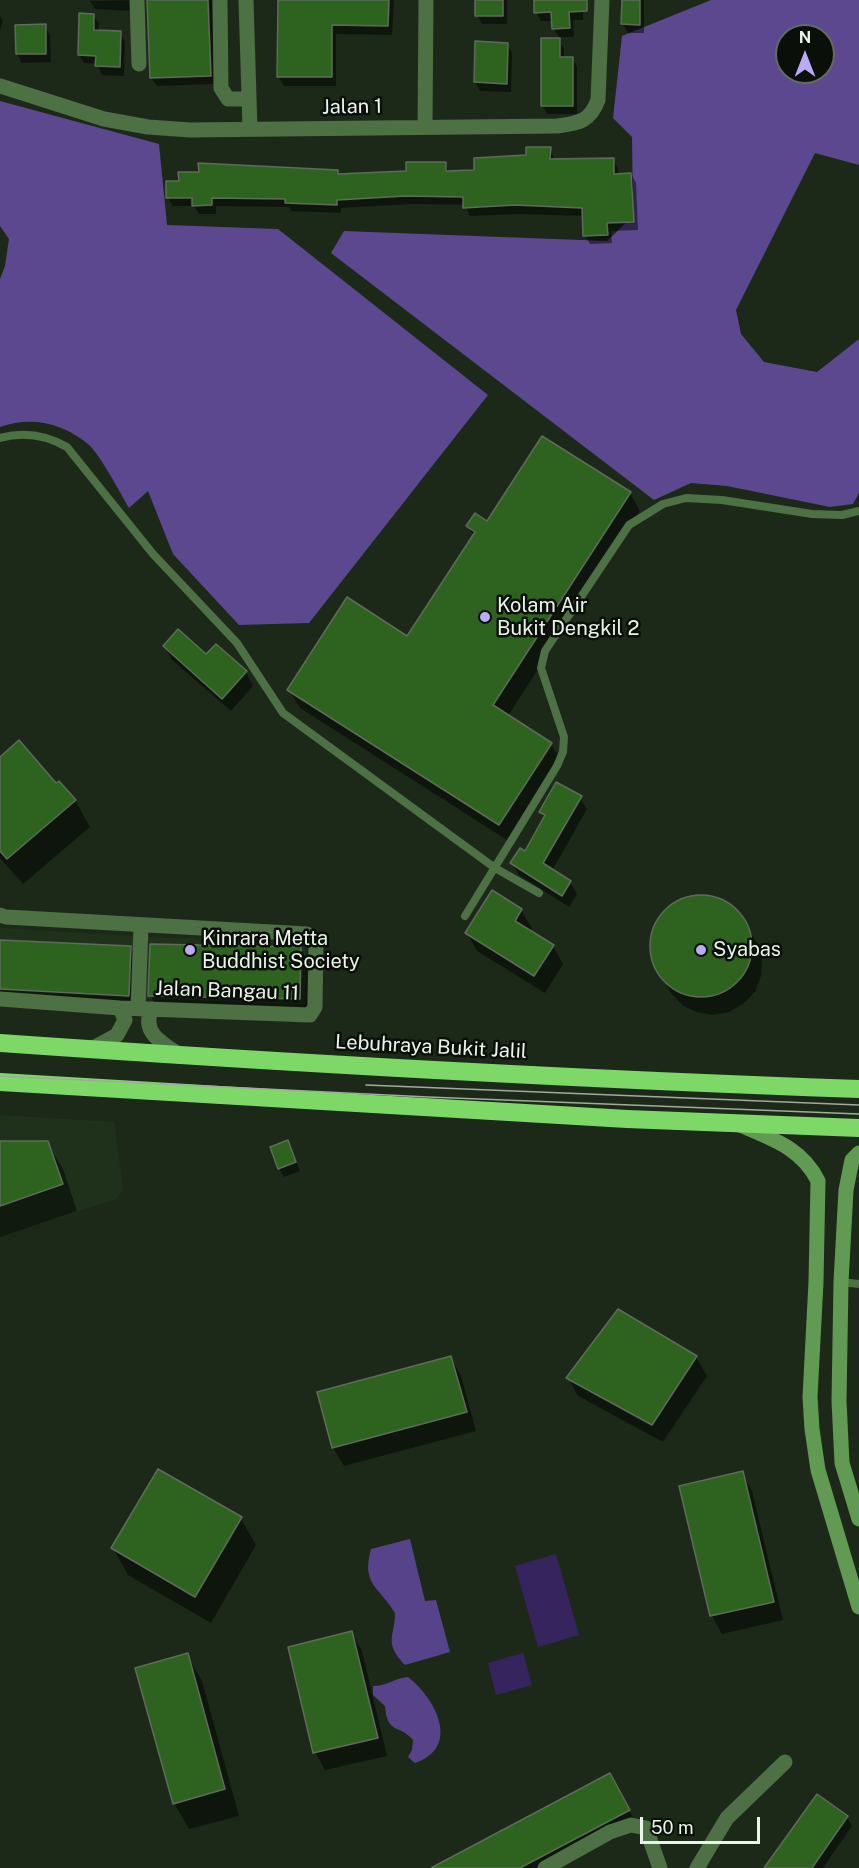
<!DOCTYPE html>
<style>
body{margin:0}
#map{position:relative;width:859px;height:1868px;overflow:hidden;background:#1c2919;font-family:"Public Sans",sans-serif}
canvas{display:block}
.north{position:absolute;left:775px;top:24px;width:60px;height:60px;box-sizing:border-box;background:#0a1009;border:2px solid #646b63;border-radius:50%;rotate:0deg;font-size:16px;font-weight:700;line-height:24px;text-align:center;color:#ebf4e9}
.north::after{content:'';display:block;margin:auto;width:21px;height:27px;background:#bbaaf6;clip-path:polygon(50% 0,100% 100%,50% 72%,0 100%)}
.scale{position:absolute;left:640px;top:1817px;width:120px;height:27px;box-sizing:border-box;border:3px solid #ebf4e9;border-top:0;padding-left:8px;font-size:18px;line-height:21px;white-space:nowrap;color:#ebf4e9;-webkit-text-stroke:4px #0a1009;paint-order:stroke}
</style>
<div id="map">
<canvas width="859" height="1868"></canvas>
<div class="north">N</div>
<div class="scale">50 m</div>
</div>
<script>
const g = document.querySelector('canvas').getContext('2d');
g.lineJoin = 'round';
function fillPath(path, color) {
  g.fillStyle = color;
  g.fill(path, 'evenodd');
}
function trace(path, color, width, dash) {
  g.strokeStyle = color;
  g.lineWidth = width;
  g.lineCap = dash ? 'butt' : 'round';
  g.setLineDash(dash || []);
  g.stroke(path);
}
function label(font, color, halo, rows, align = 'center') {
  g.font = font + ' "Public Sans",sans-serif';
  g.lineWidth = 5;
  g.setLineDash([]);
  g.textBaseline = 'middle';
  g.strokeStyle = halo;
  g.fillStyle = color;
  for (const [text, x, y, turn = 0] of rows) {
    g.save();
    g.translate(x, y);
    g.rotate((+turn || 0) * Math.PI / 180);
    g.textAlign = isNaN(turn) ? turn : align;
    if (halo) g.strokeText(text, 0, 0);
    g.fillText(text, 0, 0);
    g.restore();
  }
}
const built = new Path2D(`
 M0 928 150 937 306 941 305 1005 0 993Z
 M0 1115 114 1122 123 1188 117 1199 0 1236Z`);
const green = new Path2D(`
 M556 1554 579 1635 538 1647 515 1566Z
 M523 1653 532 1685 496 1695 488 1663Z`);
const forest = new Path2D(`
 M711 0H859V165L815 153 736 310 741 334 764 362 817 372 859 339V493L853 504 830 507 727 486 691 483 654 500 331 253 344 231 607 241 633 216 632 137 613 118 622 36ZM787 36H823V72H787Z
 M0 101 159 144 167 225 278 229 488 395 309 623 239 625 173 554 148 491 129 508C121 494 99 453 88 444 62 423 32 416 0 427V279L5 266 9 239 0 226Z`);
const water = new Path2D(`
 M410 1539 425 1601 436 1600 450 1652 405 1665C383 1642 395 1637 395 1613 379 1586 361 1585 371 1549Z
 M408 1677C435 1698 462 1747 415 1763L408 1757 412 1750 413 1740C400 1724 387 1735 385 1706L373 1695V1686C387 1686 395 1678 408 1677Z`);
const shadow = new Path2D(`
 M139 0 132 11 95 9 90 1Z
 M148 0H212L215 84 157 86 151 78Z
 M279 0H394L392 35 336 34V86H284L279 77Z
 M477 0H507V24H482L477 15Z
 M535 0H583V20H573L574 37H559L553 28V21H541L536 12Z
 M623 0H644V33H628L623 24Z
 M93 15 99 24 98 32 120 33 125 42 124 76 102 75 97 64 84 63 79 55Z
 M0 16 3 21 0 30Z
 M45 26 50 35 51 62 22 63 17 54V27Z
 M559 40 564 49V58H572L577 67V114H547L542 105Z
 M477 43 507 44 512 53 511 92 480 91 475 82Z
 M550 149 555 161 613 160 618 168V175L631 174 636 183 638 230 611 231 612 243 590 244 585 235 584 216 520 214 470 216 465 205 412 204 341 208V213L291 211 289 207 216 206V214H199L194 206H173L168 198 337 171 340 176 407 172 445 164 450 172 476 171Z
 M630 493 640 511 508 716 551 744 562 762 510 842 300 708 289 690 408 638 474 536 468 526Z
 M165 646 246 672 253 686 231 711 172 660Z
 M0 759 56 785 75 800 90 827 23 884 0 858Z
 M580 798 587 809 552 871 570 882 577 894 569 907 519 875 512 863 525 853 545 818 541 812Z
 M492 892 521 910 532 928 530 932 553 946 563 964 545 993 477 951 467 933Z
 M705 897 721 901 735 910 757 943 762 959 761 976 755 992 743 1004 729 1012 712 1015 696 1012 682 1005 671 993 653 960 651 944 654 929 662 915 674 904 689 898Z
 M0 941 130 947 137 961 136 1009 0 1005Z
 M300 948 308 962 307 1012 158 1009 150 995Z
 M288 1142 300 1171 284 1177 279 1168Z
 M0 1143H47L63 1169 77 1211 0 1237Z
 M619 1310 696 1357 707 1376 663 1442 578 1396 568 1378Z
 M451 1358 461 1376 476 1431 344 1466 333 1448Z
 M159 1471 241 1519 256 1545 211 1623 128 1575 113 1548Z
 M742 1473 752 1491 783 1620 722 1634 712 1616 681 1487Z
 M352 1633 362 1651 387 1756 325 1770 315 1752Z
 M187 1655 202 1681 239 1816 189 1829 174 1803Z
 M609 1775 634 1819 541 1868H434Z
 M817 1796 847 1817 852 1826 823 1868H766Z`);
const building = new Path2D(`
 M147 0H208L211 76 150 78Z
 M278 0H389L388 26 332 25V77H277Z
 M475 0H503V16H475Z
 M534 0H587V11L569 12 570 28 552 29 551 12 534 13Z
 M622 0H640V25L621 24Z
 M79 13 94 14V30L121 31 120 67 95 66 96 56 78 55Z
 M46 24V54H16L15 25Z
 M541 38H560V57H573V106H541Z
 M475 41 508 43 507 84 474 82Z
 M526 147H551L550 159 614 158V174L631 173 634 222 607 223 608 235 583 236 582 208 515 205 463 208V197L406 196 337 200V205L285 203V199L212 198V205L192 206V198H166V181H179L178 172H199L198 163 338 170V174L406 171V162H446V171L474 170V158L526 155Z
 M542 436 631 492 493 705 552 743 499 825 287 690 347 597 407 636 475 532 466 526 475 513 487 521Z
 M178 629 206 654 216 644 247 671 222 699 163 646Z
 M19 740 56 783 59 781 76 800 7 859 0 851V757Z
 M556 782 582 796 543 863 571 881 562 896 510 863 520 848 525 851 545 815 539 812Z
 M492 890 522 909 515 921 554 945 534 976 465 933Z
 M650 946a51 51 0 1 1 102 0a51 51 0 1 1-102 0Z
 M0 940 131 946 129 996 0 989Z
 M150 944 301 947 300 999 148 996Z
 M288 1140 296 1162 278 1169 270 1147Z
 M0 1141H48L63 1184 0 1206Z
 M618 1309 697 1356 652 1425 566 1378Z
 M451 1356 467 1412 332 1448 317 1392Z
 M158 1469 242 1517 195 1597 111 1548Z
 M743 1471 774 1602 710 1616 679 1486Z
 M352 1631 378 1738 313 1753 288 1647Z
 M188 1653 225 1789 173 1804 135 1668Z
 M610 1773 630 1810 520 1868H431Z
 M817 1794 848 1816 812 1868H764Z`);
const lane = new Path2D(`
 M0 438C25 431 46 435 67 447L153 554 237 643 283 713 495 868 539 893
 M465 916 557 766 563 752 564 737 541 668 545 651 629 525 663 504 686 498 722 500 812 514 842 515 859 511
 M841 1282 859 1284`);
const street = new Path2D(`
 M137 0 139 64
 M220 0 221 88 228 99H249
 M246 0 250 129
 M0 86 104 119 148 127 190 130 557 126C578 123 590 122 598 100L602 0
 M425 127 426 0
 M0 915 6 917 307 934 316 943 315 1007 310 1015 120 1008 0 999
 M138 1008 141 926
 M152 1009C140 1032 163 1044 180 1055
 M91 1049 117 1035 125 1020 120 1008
 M545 1868 610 1832 631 1825 646 1828 660 1868
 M697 1868 727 1818 785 1762`);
const secondary = new Path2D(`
 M740 1125C772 1139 802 1148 818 1181L816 1282 810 1397 812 1429 818 1470 859 1607
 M859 1153 852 1160 846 1190 841 1282 839 1401 842 1463 859 1519`);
const highway = new Path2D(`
 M0 1043C286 1063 572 1079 859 1089
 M0 1082 627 1119 859 1128`);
const tram = new Path2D(`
 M0 1076 428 1097 859 1114
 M366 1085 859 1105`);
const markers = [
 [485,617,6,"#bbaaf6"],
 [190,950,6,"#bbaaf6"],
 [701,950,6,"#bbaaf6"]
];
const streetNames = [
 ["Jalan 1",352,107,-1],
 ["Jalan Bangau 11",227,991,2],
 ["Lebuhraya Bukit Jalil",431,1047,3]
];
const poiNames = [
 ["Kolam Air",497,606],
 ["Bukit Dengkil 2",497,629],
 ["Kinrara Metta",202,939],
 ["Buddhist Society",202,962],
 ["Syabas",713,950]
];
fillPath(built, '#20311b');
fillPath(green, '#36245f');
fillPath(forest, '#5b488f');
fillPath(water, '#564389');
fillPath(shadow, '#0007');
fillPath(building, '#2e621f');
trace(building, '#5e6c5a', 1.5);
trace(lane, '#4d7044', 8);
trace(street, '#4d7044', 15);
trace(secondary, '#619a53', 15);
trace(highway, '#7ed867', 18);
trace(tram, '#a0ab9e', 1.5);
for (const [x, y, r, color] of markers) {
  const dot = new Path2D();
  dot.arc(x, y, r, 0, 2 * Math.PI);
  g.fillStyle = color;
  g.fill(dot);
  trace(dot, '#0a1009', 2);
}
label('20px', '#ebf4e9', '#0a1009', streetNames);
label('20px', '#ebf4e9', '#0a1009', poiNames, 'left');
</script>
